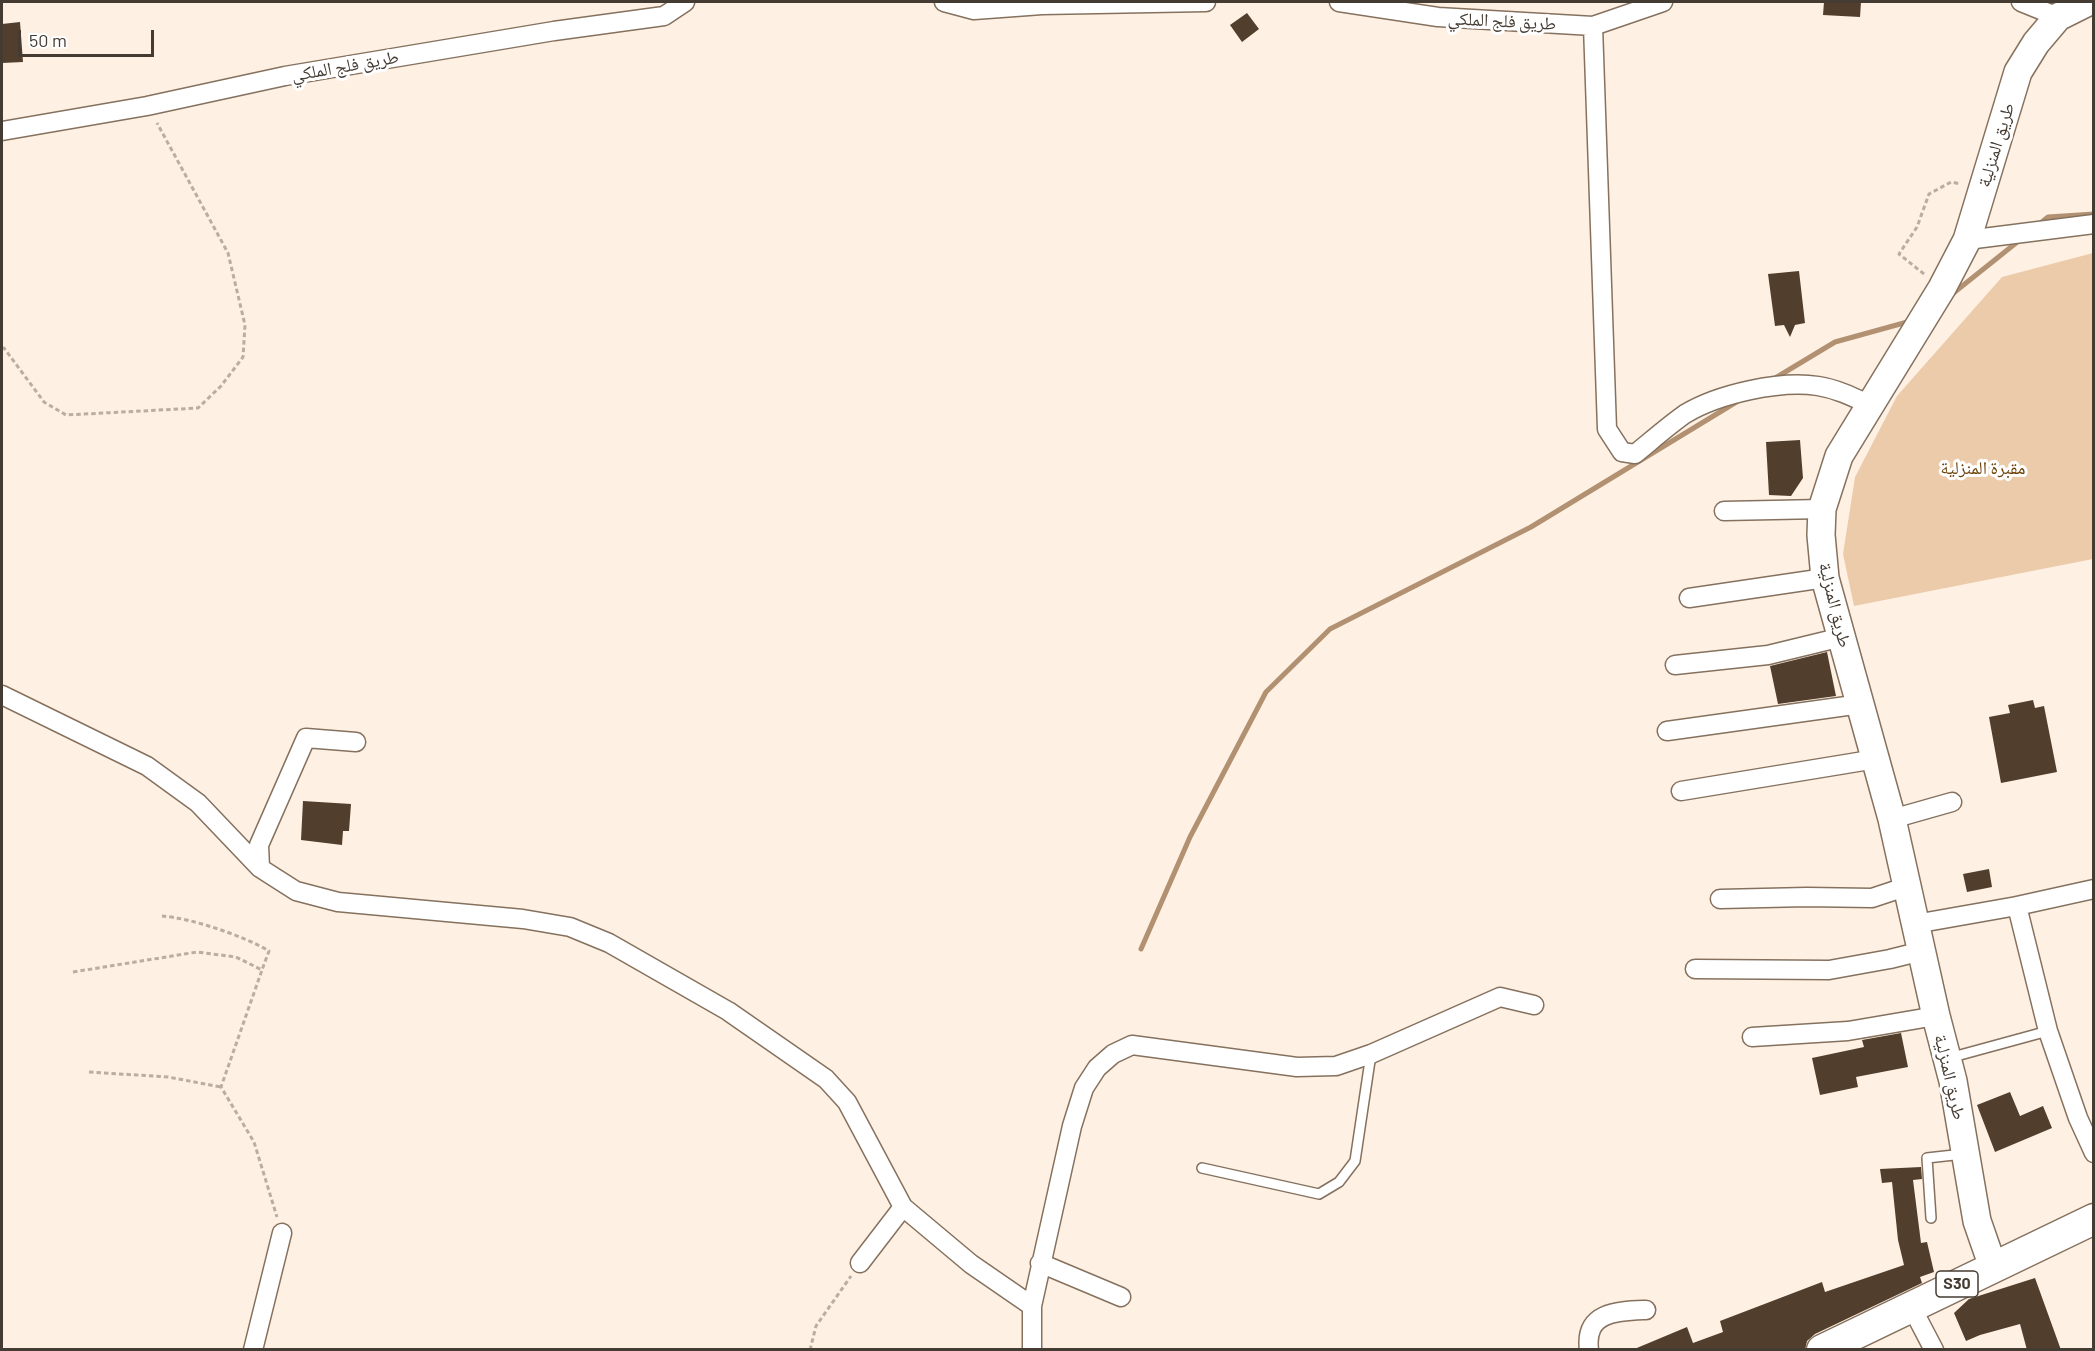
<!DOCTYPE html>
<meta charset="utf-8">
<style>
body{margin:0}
#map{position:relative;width:2095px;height:1351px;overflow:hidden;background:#fef0e3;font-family:Barlow,sans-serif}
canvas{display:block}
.frame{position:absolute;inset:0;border:3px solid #443b32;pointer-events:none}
.scale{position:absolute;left:18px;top:30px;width:136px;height:27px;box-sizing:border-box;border:3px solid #443b32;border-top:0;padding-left:8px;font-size:18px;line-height:21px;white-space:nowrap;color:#443b32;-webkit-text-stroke:4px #fff;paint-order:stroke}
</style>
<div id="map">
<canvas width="2095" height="1351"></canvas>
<div class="frame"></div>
<div class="scale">50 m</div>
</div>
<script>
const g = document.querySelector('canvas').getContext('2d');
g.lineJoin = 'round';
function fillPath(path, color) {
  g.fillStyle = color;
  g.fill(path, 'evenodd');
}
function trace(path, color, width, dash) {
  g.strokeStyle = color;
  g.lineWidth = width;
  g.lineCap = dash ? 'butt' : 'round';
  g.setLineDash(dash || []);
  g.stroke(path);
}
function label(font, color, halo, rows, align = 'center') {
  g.font = font + ' Barlow,"Noto Naskh Arabic",sans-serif';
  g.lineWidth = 6;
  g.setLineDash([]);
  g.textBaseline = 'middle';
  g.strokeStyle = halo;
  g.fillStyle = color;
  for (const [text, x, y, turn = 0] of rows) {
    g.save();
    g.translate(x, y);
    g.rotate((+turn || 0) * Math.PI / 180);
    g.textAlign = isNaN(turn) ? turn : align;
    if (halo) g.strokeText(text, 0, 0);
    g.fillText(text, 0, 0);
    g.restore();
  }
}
const green = new Path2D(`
 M2093 253V559L1854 606 1843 554 1855 477 1897 396 2002 277Z`);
const stream = new Path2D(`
 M2038 225 2048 217 2094 214
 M1951 295 2021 239
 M1772 380 1835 342 1911 321
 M1141 949 1190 837 1266 692 1330 629 1531 527 1738 401`);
const building = new Path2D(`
 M1824 2H1861L1860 17 1823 15Z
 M1247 13 1259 29 1242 42 1230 25Z
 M20 22 23 62 2 63V24Z
 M1799 271 1805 323 1795 325 1790 337 1784 325 1775 326 1768 274Z
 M1800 440 1803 478 1791 496 1769 495 1766 442Z
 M1827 652 1836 696 1778 704 1770 666Z
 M2033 700 2035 708 2044 706 2057 772 2001 783 1989 717 2010 713 2008 705Z
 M303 801 351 804 349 831H343L342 845 301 840Z
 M1989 869 1992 887 1967 892 1963 874Z
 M1901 1033 1908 1067 1856 1077 1858 1087 1820 1095 1812 1058 1864 1047 1862 1040Z
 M2010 1092 2020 1116 2043 1106 2052 1128 1995 1152 1977 1105Z
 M1921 1167 1922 1179 1913 1180 1921 1243 1927 1242 1934 1272 1920 1277 1922 1283 1815 1334 1807 1341 1805 1350H1632L1687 1327 1693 1343 1723 1332 1720 1321 1822 1282 1825 1292 1904 1265 1898 1240 1892 1182 1882 1183 1880 1169Z
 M2035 1278 2061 1350H2027L2020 1324 1980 1335 1966 1341 1954 1313 1969 1299Z`);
const path = new Path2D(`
 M1924 274 1899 254 1917 227 1929 194 1951 182 1961 184
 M2 348H4L44 402 66 415 198 408 221 386 243 357 245 325 228 253 157 123
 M162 916C191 918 244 936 269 951L262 970
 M73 972 197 952 236 957 262 970 221 1087 254 1142 277 1217
 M89 1072 168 1077 221 1087
 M810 1350 816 1326 851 1276`);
const lane = new Path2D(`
 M1949 1058 2048 1031
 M1202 1168 1319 1194 1339 1182 1355 1161 1371 1054
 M1931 1218 1927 1158 1963 1154`);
const street = new Path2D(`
 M944 2 974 10 1042 5 1206 2
 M1339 2 1438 17 1593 26 1663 2
 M2021 2 2058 17
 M1593 26 1607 429 1622 452 1635 454C1651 441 1668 426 1685 414 1718 394 1780 380 1818 386 1837 389 1853 397 1870 405
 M2 131 147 106 285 76 554 31 664 16 685 2
 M1967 240 2094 224
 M1724 511 1822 509
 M1689 598 1825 578
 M1675 665 1768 655 1842 637
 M2 695 147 766 198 803 260 868 296 891 338 902 523 919 570 927 609 943 728 1011 826 1079 847 1102 903 1207 971 1264 1032 1306
 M1667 731 1861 704
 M1681 791 1876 759
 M1892 819 1952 802
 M260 868 259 845 306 738 356 742
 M1720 899 1807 897 1872 898 1908 886
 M2017 906 2048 1031 2078 1118 2094 1153
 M1915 924 2017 906 2094 889
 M1695 969 1829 970 1890 959 1922 951
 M1752 1037 1848 1031 1936 1016
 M860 1263 903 1207
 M1040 1263 1121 1297
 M1911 1306 1934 1350
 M253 1350 282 1233
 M1032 1350V1306L1072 1126 1084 1088 1097 1068 1113 1054 1132 1045 1297 1067 1336 1066 1371 1054 1500 997 1534 1005
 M1589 1350C1584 1311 1619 1311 1646 1310`);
const secondary = new Path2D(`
 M1993 1267 1977 1221 1953 1081 1936 1016 1892 819 1825 578 1821 535 1822 509 1839 456 1942 288 1967 240 2018 72 2036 43 2058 17 2088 2`);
const primary = new Path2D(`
 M1822 1350 2094 1219`);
const shields = [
 [1957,1284,42]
];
const shieldNames = [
 ["S30",1957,1284]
];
const streetNames = [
 ["طريق فلج الملكي",1502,21,3],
 ["طريق فلج الملكي",345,66,-10],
 ["طريق المنزلية",1996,145,-73],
 ["طريق المنزلية",1835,605,76],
 ["طريق المنزلية",1950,1077,77]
];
const parkNames = [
 ["مقبرة المنزلية",1983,468]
];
fillPath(green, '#eccbab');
trace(stream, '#b19171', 5);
fillPath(building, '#513e2d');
trace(lane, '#85715e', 12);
trace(street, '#85715e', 21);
trace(secondary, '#85715e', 30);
trace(primary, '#85715e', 33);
trace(path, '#baaea2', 3, [4.5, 3]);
trace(lane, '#fff', 9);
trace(street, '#fff', 18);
trace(secondary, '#fff', 27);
trace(primary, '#fff', 30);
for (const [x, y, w] of shields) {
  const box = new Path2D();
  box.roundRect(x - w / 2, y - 13, w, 26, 4.5);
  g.fillStyle = '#fff';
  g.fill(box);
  trace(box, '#443b32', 1.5);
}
label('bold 16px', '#443b32', null, shieldNames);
label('18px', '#443b32', '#fff', streetNames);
label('18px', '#6b3f05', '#fff', parkNames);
</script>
